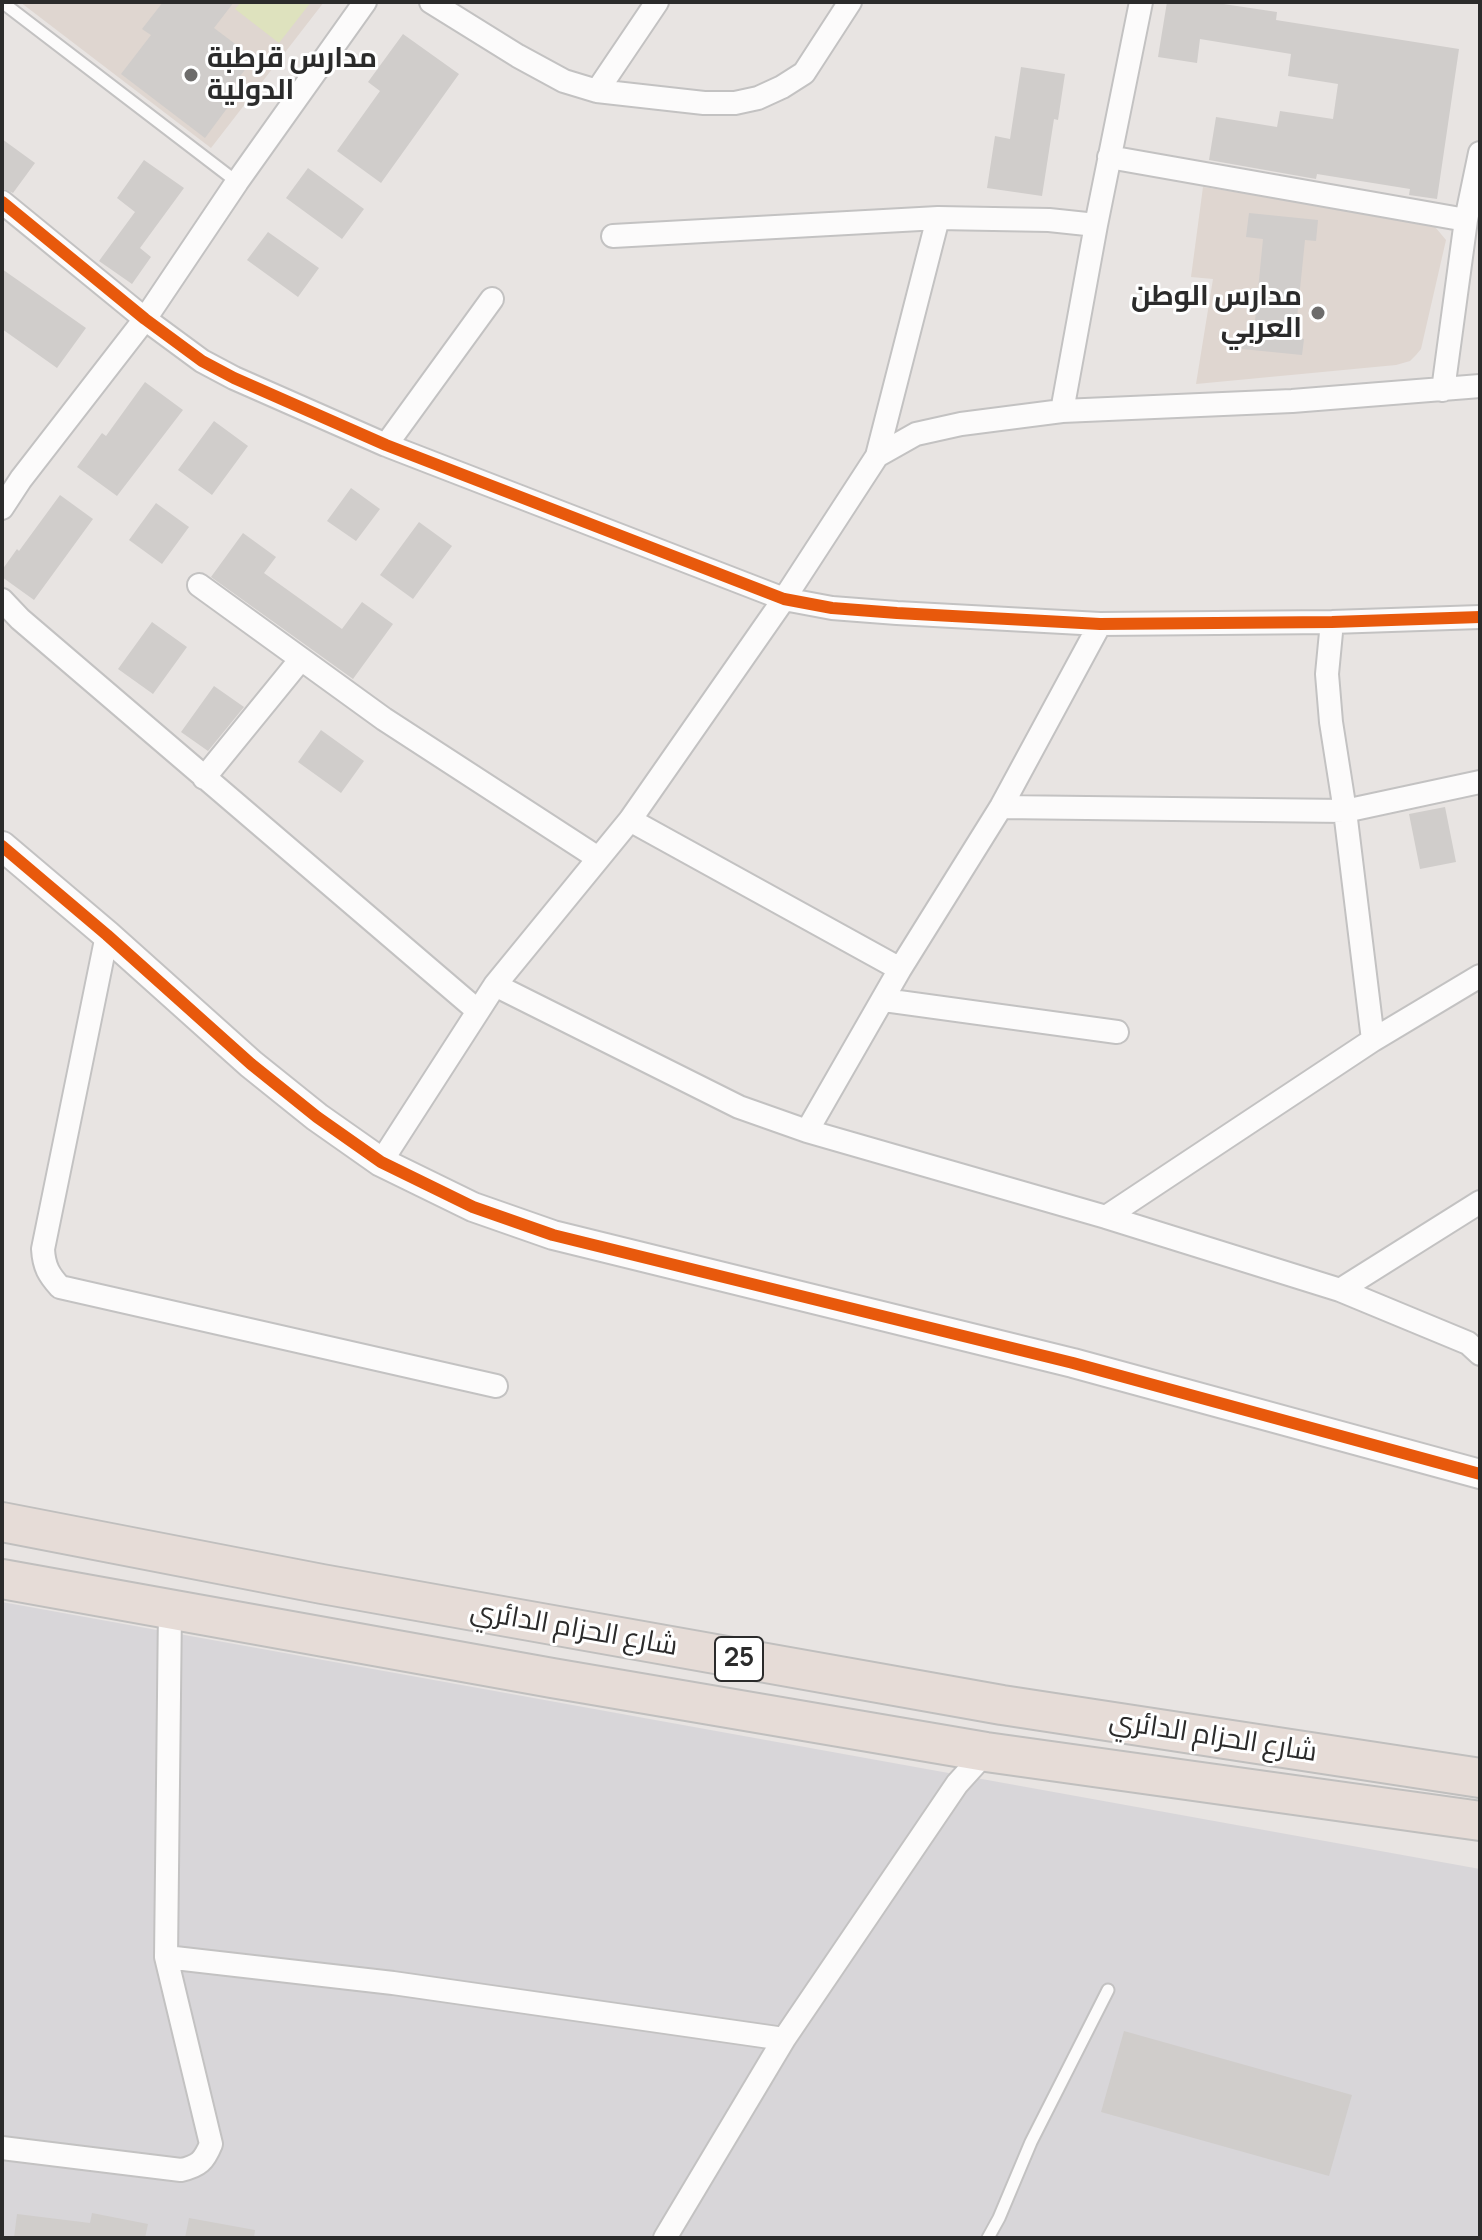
<!DOCTYPE html>
<meta charset="utf-8">
<style>
body{margin:0}
#map{position:relative;width:1482px;height:2240px;overflow:hidden;background:#e8e4e2;font-family:Manrope,sans-serif}
canvas{display:block}
.frame{position:absolute;inset:0;border:4px solid #2b2b2b;pointer-events:none}
</style>
<div id="map">
<canvas width="1482" height="2240"></canvas>
<div class="frame"></div>
</div>
<script>
const g = document.querySelector('canvas').getContext('2d');
g.lineJoin = 'round';
function fillPath(path, color) {
  g.fillStyle = color;
  g.fill(path, 'evenodd');
}
function trace(path, color, width, dash) {
  g.strokeStyle = color;
  g.lineWidth = width;
  g.lineCap = dash ? 'butt' : 'round';
  g.setLineDash(dash || []);
  g.stroke(path);
}
function label(font, color, halo, rows, align = 'center') {
  g.font = font + ' Manrope,Cairo,sans-serif';
  g.lineWidth = 6;
  g.setLineDash([]);
  g.textBaseline = 'middle';
  g.strokeStyle = halo;
  g.fillStyle = color;
  for (const [text, x, y, turn = 0] of rows) {
    g.save();
    g.translate(x, y);
    g.rotate((+turn || 0) * Math.PI / 180);
    g.textAlign = isNaN(turn) ? turn : align;
    if (halo) g.strokeText(text, 0, 0);
    g.fillText(text, 0, 0);
    g.restore();
  }
}
const industrial = new Path2D(`
 M2 1602 1480 1869V2238H2Z`);
const education = new Path2D(`
 M20 2H324L211 148Z
 M1203 187 1431 222 1446 240 1421 349 1416 355 1410 361 1396 365 1196 384 1213 279 1191 277Z`);
const pitch = new Path2D(`
 M241 2H311L279 43 235 9Z`);
const building = new Path2D(`
 M163 2H234L214 28 254 58 221 101 228 107 205 138 121 74 151 35 142 29Z
 M1167 2H1210L1277 12 1276 20 1459 49 1437 199 1409 195 1410 189 1317 174 1316 179 1209 160 1216 117 1277 127 1280 111 1333 119 1338 84 1288 76 1291 54 1200 39 1197 63 1158 57Z
 M403 34 459 74 381 183 337 151 380 91 368 82Z
 M1021 67 1065 74 1058 120 1054 119 1042 196 987 188 995 136 1010 139Z
 M2 139 35 163 13 193 2 188Z
 M144 160 184 188 140 248 151 257 132 284 99 261 135 212 117 198Z
 M308 168 364 209 342 239 286 198Z
 M1249 213 1318 220 1316 241 1305 240 1295 338 1304 339 1302 355 1242 349 1243 330 1254 331 1263 239 1246 237Z
 M268 232 319 268 298 297 247 260Z
 M2 269 86 328 57 368 2 329Z
 M145 382 183 410 117 496 77 467 102 433 106 436Z
 M214 421 248 446 212 495 178 470Z
 M351 488 380 509 356 541 327 521Z
 M60 495 93 519 34 600 2 577V570L17 549 19 551Z
 M156 503 189 527 162 564 129 540Z
 M419 522 452 546 413 599 380 575Z
 M243 533 276 557 264 573 342 629 362 602 393 624 353 679 211 577Z
 M152 622 187 647 153 694 118 669Z
 M214 686 244 707 208 751 181 732Z
 M321 730 364 761 341 793 298 762Z
 M1445 807 1456 862 1420 869 1409 814Z
 M1124 2031 1352 2095 1329 2176 1101 2112Z
 M92 2213 148 2224 145 2238H14L17 2214 90 2223Z
 M189 2218 255 2230 254 2238H185Z`);
const service = new Path2D(`
 M2 2 237 182
 M988 2238 999 2218 1031 2142 1108 1990`);
const minor = new Path2D(`
 M431 2 518 56 564 81 597 91 704 103H735L758 98 782 87 804 73 850 2
 M597 91 657 2
 M1109 157 1466 220
 M2 202 145 319 202 361 234 378 386 445 784 599 832 608 897 613 1100 624 1332 622 1480 617
 M613 236 938 218 1049 220 1096 225
 M1443 390 1466 220 1480 153
 M1062 411 1096 225 1141 2
 M386 445 492 299
 M877 456 916 434 961 424 1062 411 1292 401 1480 386
 M2 508 21 479 145 319 237 182 365 2
 M199 585 384 719 598 858
 M2 600 20 619 478 1011
 M1332 622 1327 674 1331 722 1345 811 1373 1040
 M204 778 301 659
 M1001 807 1345 811 1480 782
 M630 820 900 969
 M107 935 43 1249C44 1267 49 1275 60 1287L496 1386
 M495 985 739 1107 807 1131 1106 1217 1340 1290 1468 1343 1480 1354
 M884 1000 1117 1032
 M807 1131 900 969 1001 807 1100 624
 M381 1162 495 985 630 820 784 599 877 456 938 218
 M1106 1217 1373 1040 1480 976
 M1340 1290 1480 1202
 M166 1957 393 1983 784 2039
 M2 2148 181 2170C199 2166 204 2161 211 2144L166 1957 170 1608
 M665 2238 784 2039 957 1784 986 1752`);
const tertiary = new Path2D(`
 M2 846 107 935 251 1064 317 1117 381 1162 473 1207 553 1235 1073 1363 1480 1474`);
const trunk = new Path2D(`
 M2 1522 322 1584 1002 1705 1480 1778
 M2 1579 552 1678 986 1752 1480 1821`);
const cycleway = new Path2D(`
 M2 202 145 319 202 361 234 378 386 445 784 599 832 608 897 613 1100 624 1332 622 1480 617
 M2 846 107 935 251 1064 317 1117 381 1162 473 1207 553 1235 1073 1363 1480 1474`);
const markers = [
 [191,75,8,"#6d6c6b"],
 [1318,313,8,"#6d6c6b"]
];
const shields = [
 [739,1659,48]
];
const shieldNames = [
 ["25",739,1659]
];
const poiNames = [
 ["مدارس قرطبة",207,59],
 ["الدولية",207,91],
 ["مدارس الوطن",1302,297,"right"],
 ["العربي",1302,329,"right"]
];
const streetNames = [
 ["شارع الحزام الدائري",574,1629,10],
 ["شارع الحزام الدائري",1213,1737,9]
];
fillPath(industrial, '#d8d6d9');
fillPath(education, '#dfd6d0');
fillPath(pitch, '#dee2be');
fillPath(building, '#d0cdcb');
trace(service, '#c3c2c2', 15);
trace(minor, '#c3c2c2', 26);
trace(tertiary, '#c3c2c2', 32);
trace(trunk, '#c0bfbe', 42);
trace(service, '#fcfbfb', 11);
trace(minor, '#fcfbfb', 22);
trace(tertiary, '#fcfbfb', 28);
trace(trunk, '#e6dcd7', 38);
trace(cycleway, '#e8590c', 12);
for (const [x, y, r, color] of markers) {
  const dot = new Path2D();
  dot.arc(x, y, r, 0, 2 * Math.PI);
  g.fillStyle = color;
  g.fill(dot);
  trace(dot, '#fff', 3);
}
for (const [x, y, w] of shields) {
  const box = new Path2D();
  box.roundRect(x - w / 2, y - 22, w, 44, 6);
  g.fillStyle = '#fff';
  g.fill(box);
  trace(box, '#2b2b2b', 2);
}
label('bold 26px', '#2b2b2b', null, shieldNames);
label('bold 28px', '#2b2b2b', '#fff', poiNames, 'left');
label('28px', '#2b2b2b', '#fff', streetNames);
</script>
